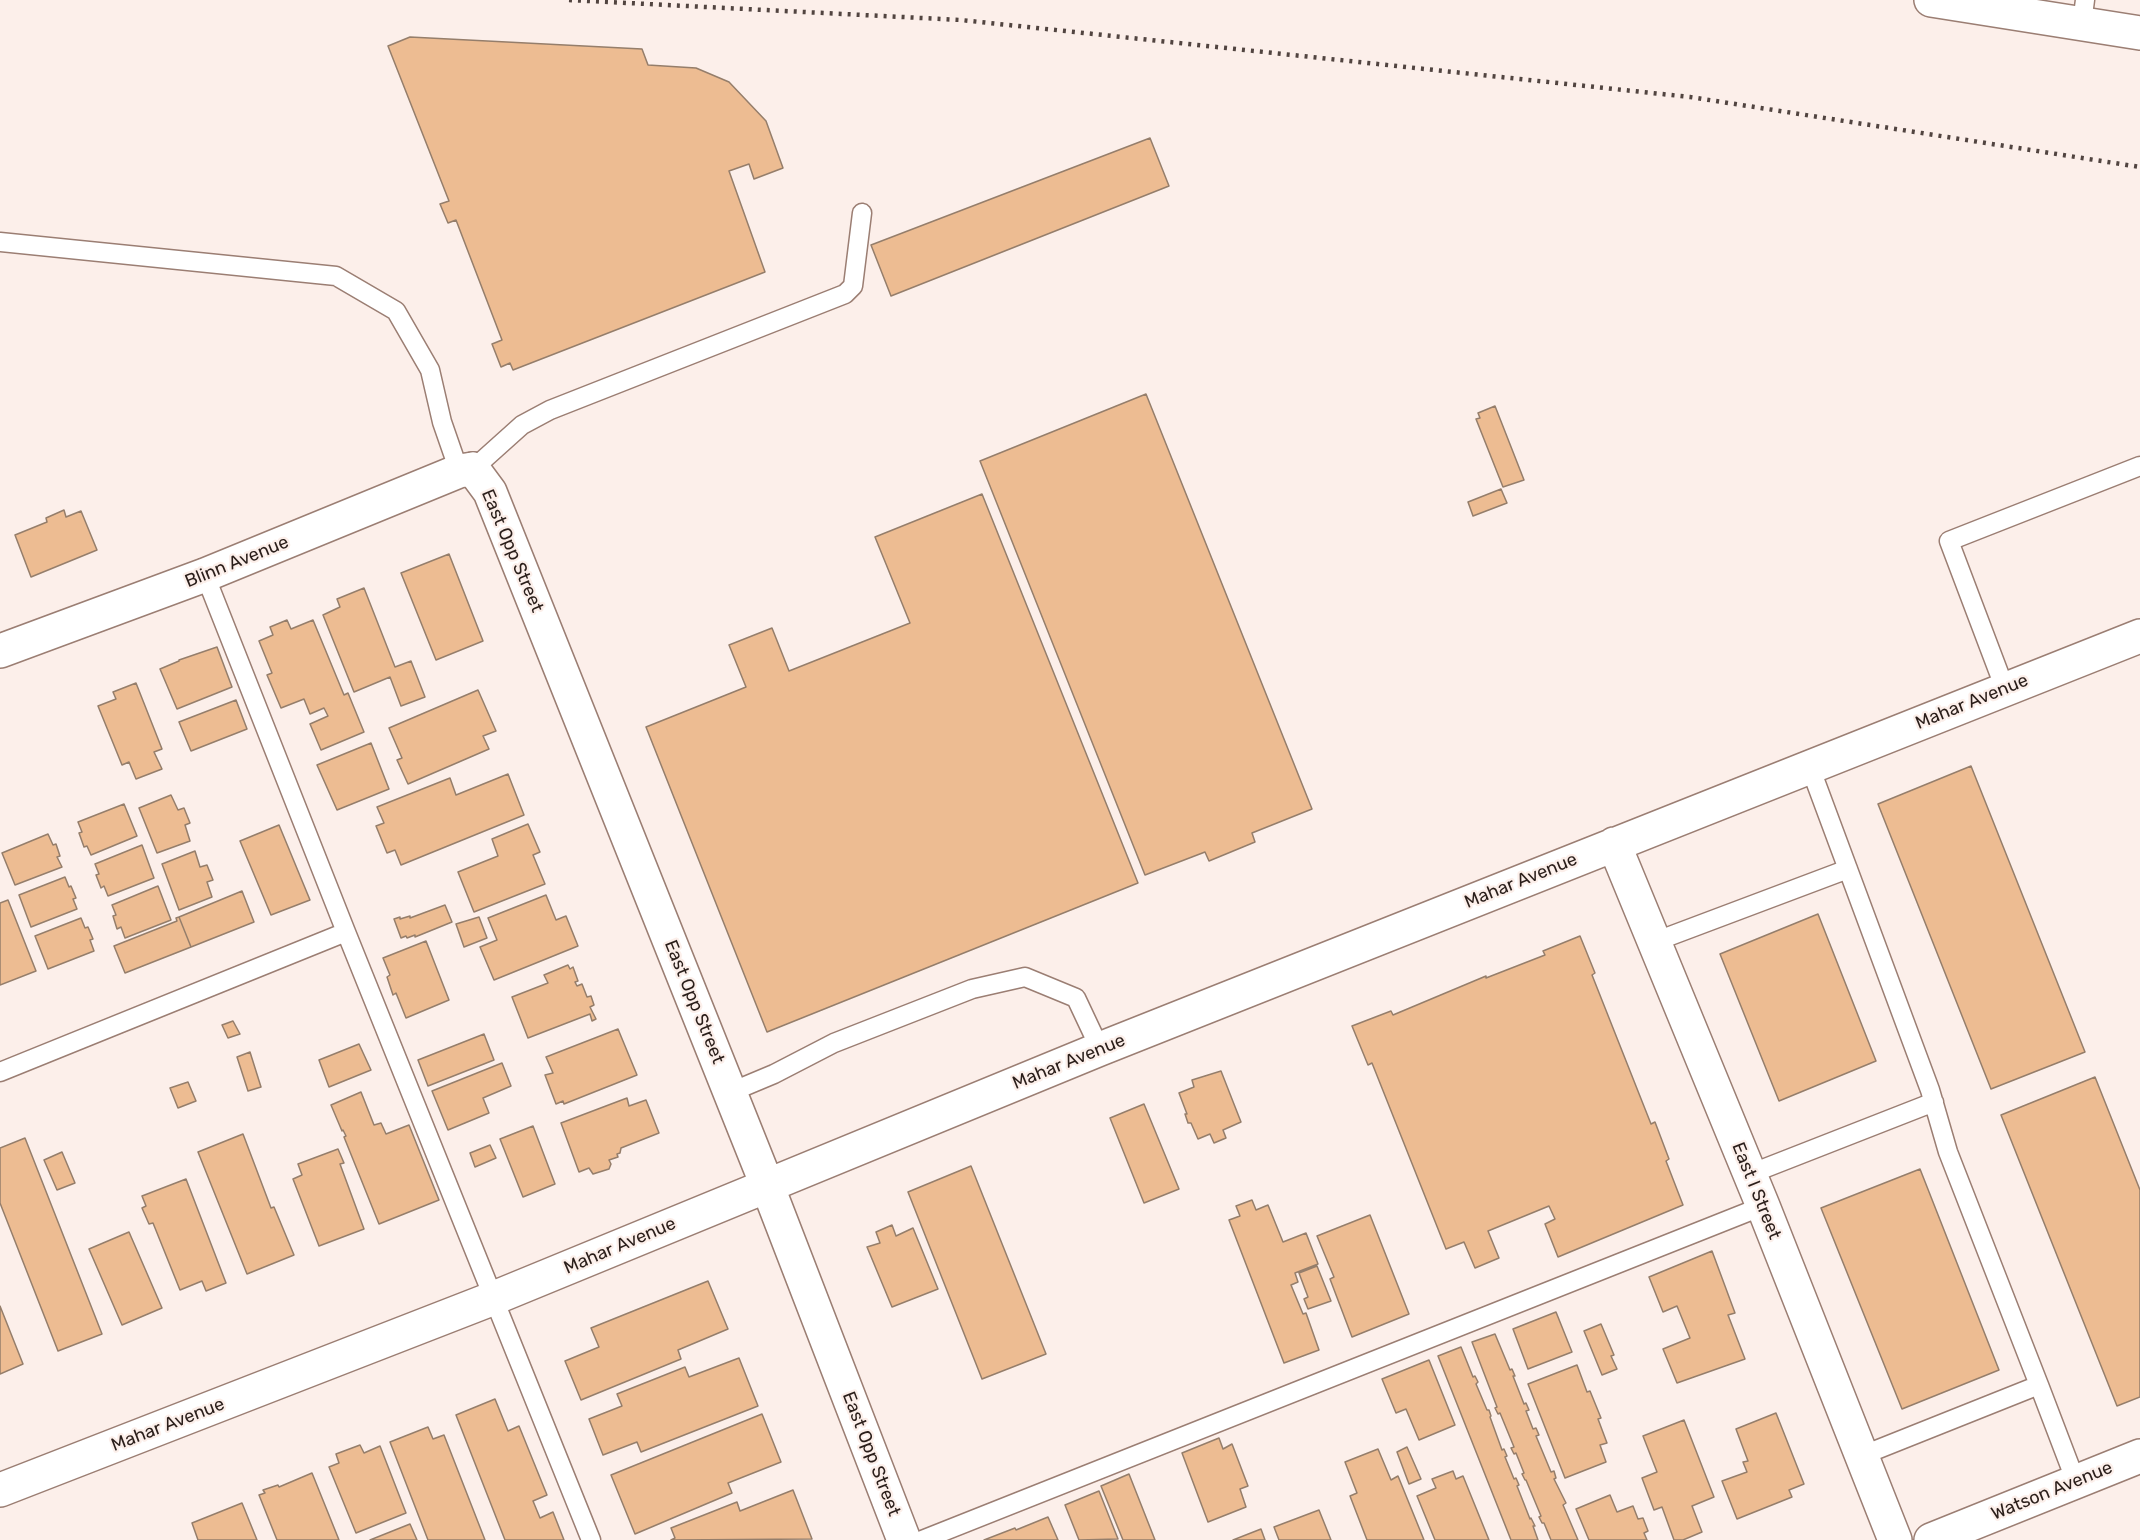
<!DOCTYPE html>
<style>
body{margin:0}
canvas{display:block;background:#fcefea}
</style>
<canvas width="2140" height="1540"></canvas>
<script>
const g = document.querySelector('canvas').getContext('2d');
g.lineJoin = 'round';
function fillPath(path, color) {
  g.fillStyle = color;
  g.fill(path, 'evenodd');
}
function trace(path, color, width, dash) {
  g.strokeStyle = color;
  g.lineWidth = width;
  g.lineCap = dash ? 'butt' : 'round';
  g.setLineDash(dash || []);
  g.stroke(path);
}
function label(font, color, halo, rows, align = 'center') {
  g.font = font + ' Rubik,sans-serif';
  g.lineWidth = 4.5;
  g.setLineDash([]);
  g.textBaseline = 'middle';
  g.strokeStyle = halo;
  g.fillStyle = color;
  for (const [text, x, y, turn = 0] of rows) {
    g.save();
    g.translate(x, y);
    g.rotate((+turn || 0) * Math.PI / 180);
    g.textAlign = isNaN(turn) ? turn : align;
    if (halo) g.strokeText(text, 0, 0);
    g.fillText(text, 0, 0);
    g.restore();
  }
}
const building = new Path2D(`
 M410 37 642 49 648 65 696 68 729 82 766 121 783 168 754 179 749 164 729 171 765 272 513 370 510 363 501 367 492 344 502 340 456 220 448 223 440 204 449 201 388 46Z
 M1150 138 1169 186 891 296 871 245Z
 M1146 394 1312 809 1252 833 1255 842 1209 861 1205 852 1145 875 980 461Z
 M1495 406 1524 480 1503 487 1476 419 1480 418 1478 413Z
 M1501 489 1507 503 1473 516 1468 502Z
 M982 494 1138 883 767 1032 646 727 746 687 729 645 772 628 789 671 910 623 875 537Z
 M64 510 66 517 81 511 97 550 31 577 15 535 47 522 46 518Z
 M449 554 483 641 436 660 401 573Z
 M364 588 395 667 411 661 425 697 401 706 390 677 354 692 323 615 340 607 337 599Z
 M287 620 291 629 313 620 344 695 348 693 364 732 321 750 310 724 328 716 324 708 310 714 304 699 281 708 267 675 272 673 259 641 273 635 270 627Z
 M217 647 232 687 177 709 160 669 179 661V660Z
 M136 683 162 749 154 752 162 769 136 779 129 762 122 765 98 706 116 699 113 692Z
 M478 690 496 731 483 736 489 749 408 784 397 760 402 758 389 728Z
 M236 700 247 729 191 751 179 722Z
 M371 743 389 789 337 810 317 765Z
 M1971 766 2085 1052 1991 1089 1878 804Z
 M508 774 524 815 401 865 395 850 387 853 376 826 384 823 377 807 450 778 456 795Z
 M171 795 178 810 184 808 190 823 185 825 190 841 157 853 139 808Z
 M124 804 137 836 91 855 87 846 84 847 79 833 82 832 78 822Z
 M528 824 540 852 533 855 545 884 474 912 458 872 498 856 492 839Z
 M279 825 310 900 271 915 240 841Z
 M48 834 53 845 56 844 60 856 57 857 62 867 15 885 2 853Z
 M142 845 154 878 108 896 104 886 101 888 96 875 99 874 95 864Z
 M195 851 200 867 207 865 213 880 207 882 212 897 179 910 162 864Z
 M65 877 69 887 71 886 76 898 73 899 77 909 31 927 19 895Z
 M158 886 171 920 125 938 121 927 117 929 113 916 116 915 112 905Z
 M242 891 254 922 191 947 179 917Z
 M546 895 556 920 566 916 578 946 494 980 480 947 497 940 488 918Z
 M8 900 36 971 0 985V903Z
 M445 905 452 922 415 937V935L407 938 406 936 401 938 394 919 400 917V919L410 916V918Z
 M1818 914 1876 1061 1779 1101 1720 954Z
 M179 917 191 947 125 973 114 946 177 921 176 918Z
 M479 917 487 938 464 947 456 924Z
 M81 918 85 928 88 927 93 939 90 940 94 951 48 969 35 936Z
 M1580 936 1595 973 1592 975 1651 1124 1655 1122 1669 1159 1666 1161 1683 1205 1558 1257 1545 1224 1555 1219 1549 1206 1488 1231 1499 1258 1475 1268 1464 1242 1446 1249 1372 1063 1368 1065 1352 1026 1391 1011 1393 1015 1486 976V978L1545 955 1543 951Z
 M426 941 449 1000 406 1018 396 993 393 995 387 977 390 975 383 958Z
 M568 965 570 969 573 967 578 981 575 982 577 986 582 984 587 997 591 996 594 1005 590 1007 596 1019 592 1021 590 1014 528 1038 512 997 548 983 544 975Z
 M233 1021 240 1034 228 1038 222 1025Z
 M618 1029 637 1075 564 1104 563 1101 556 1104 545 1075 553 1073 546 1057Z
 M484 1034 494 1060 428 1086 418 1060Z
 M359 1044 371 1070 329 1087 319 1060Z
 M250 1052 261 1087 248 1091 237 1057Z
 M502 1063 511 1086 483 1098 489 1113 448 1130 432 1091Z
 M1221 1071 1241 1122 1223 1130 1226 1138 1214 1143 1210 1134 1198 1139 1191 1123H1188L1185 1114H1187L1179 1093 1194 1087 1192 1080Z
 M2095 1077 2140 1190V1397L2117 1406 2001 1115Z
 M188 1082 196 1101 178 1108 170 1088Z
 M361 1092 374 1125 381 1123 386 1134 409 1125 439 1200 379 1224 344 1137 346 1136 343 1130 342 1131 331 1105Z
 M627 1098 629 1106 646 1100 659 1133 621 1148 620 1153 617 1154 618 1157 609 1160 611 1164 609 1169 593 1174 589 1168 579 1172 561 1123Z
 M1144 1104 1179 1189 1144 1203 1110 1118Z
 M533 1126 555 1184 523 1197 500 1139Z
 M243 1134 271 1208 274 1207 294 1255 247 1274 198 1152Z
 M25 1138 102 1334 58 1351 0 1203V1148Z
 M490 1145 496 1158 475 1167 470 1153Z
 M338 1149 344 1163 340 1164 364 1229 319 1246 293 1179 302 1175 298 1164Z
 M62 1152 75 1183 57 1190 44 1160Z
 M971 1166 1046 1354 982 1379 908 1192Z
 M1920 1169 1999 1370 1902 1409 1821 1208Z
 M186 1179 226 1283 206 1291 202 1281 180 1290 153 1223 149 1224 142 1208 146 1206 142 1196Z
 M1252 1200 1256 1210 1268 1205 1283 1242 1306 1233 1318 1264 1295 1273 1298 1282 1291 1285 1303 1314 1306 1313 1319 1350 1284 1363 1229 1220 1240 1216 1236 1206Z
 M1370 1215 1409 1314 1352 1337 1330 1279 1334 1277 1317 1236Z
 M892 1225 896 1236 913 1228 938 1289 892 1307 867 1247 880 1243 876 1232Z
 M129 1232 162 1308 122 1325 89 1249Z
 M1712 1251 1735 1313 1728 1315 1745 1359 1677 1383 1663 1349 1690 1338 1677 1306 1663 1312 1649 1277Z
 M1317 1266 1331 1301 1308 1309 1304 1299 1308 1297 1299 1273Z
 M708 1281 728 1329 678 1350 681 1359 581 1400 565 1361 599 1347 591 1328Z
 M0 1306 23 1364 0 1374Z
 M1556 1312 1572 1352 1528 1369 1513 1329Z
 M1601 1324 1614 1355 1611 1356 1617 1369 1602 1375 1584 1331Z
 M1495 1334 1510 1370 1512 1369 1515 1376H1513L1524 1404 1526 1403 1529 1410 1526 1411 1533 1429 1536 1428 1539 1435 1536 1436 1551 1472 1554 1471 1556 1478 1554 1479 1566 1503 1563 1505 1578 1540H1551L1544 1523H1542L1539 1517 1541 1516 1526 1480H1525L1522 1474 1524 1473 1516 1453 1514 1454 1511 1448 1514 1447 1500 1413 1498 1414 1495 1408 1497 1407 1472 1342Z
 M1461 1347 1473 1377 1475 1376 1478 1382 1476 1384 1487 1410H1489L1491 1416 1490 1417 1502 1450 1504 1449 1507 1456 1505 1457 1514 1479 1516 1478 1519 1485 1517 1486 1530 1519 1531 1518 1535 1526H1533L1538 1540H1511L1438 1356Z
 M739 1358 758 1406 641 1452 637 1442 603 1455 589 1419 622 1406 617 1394 685 1367 689 1377Z
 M1429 1360 1455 1425 1419 1440 1406 1409 1396 1413 1382 1379Z
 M1577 1365 1587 1392 1590 1391 1601 1418 1598 1419 1607 1443 1600 1445 1606 1462 1565 1478 1528 1384Z
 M495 1399 508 1431 519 1426 547 1495 533 1501 540 1518 553 1512 564 1540H505L456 1415Z
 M1776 1413 1804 1484 1789 1490 1792 1497 1737 1519 1722 1481 1747 1472 1743 1462 1748 1461 1736 1429Z
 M762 1414 781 1462 728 1483 732 1493 635 1534 611 1475Z
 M1684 1420 1714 1497 1692 1506 1702 1532 1683 1540H1674L1662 1507 1654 1510 1642 1478 1657 1472 1643 1436Z
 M428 1427 433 1439 444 1435 485 1540H428L390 1442Z
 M1219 1438 1223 1449 1232 1444 1248 1486 1240 1489 1246 1507 1208 1522 1182 1453Z
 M360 1445 364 1453 380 1446 406 1513 356 1533 329 1467 339 1463 336 1454Z
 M1407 1447 1421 1479 1409 1484 1397 1452Z
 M1378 1449 1391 1480 1398 1476 1424 1540H1367L1350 1496 1357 1493 1345 1462Z
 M1453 1471 1456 1479 1463 1476 1489 1540H1435L1417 1496 1436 1488 1432 1479Z
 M312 1473 339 1540H277L259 1495 265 1493 263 1490 278 1485 279 1487Z
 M1129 1474 1155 1540H1123L1101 1486Z
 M793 1490 812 1539 671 1540 675 1538 671 1528 737 1502 740 1511Z
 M1099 1491 1118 1539 1079 1540 1065 1505Z
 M1610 1495 1617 1512 1633 1506 1638 1519 1643 1518 1648 1531 1644 1533 1647 1540H1589L1576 1509Z
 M242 1503 257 1540H198L192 1523Z
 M1319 1510 1331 1540H1279L1274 1527Z
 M1048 1517 1058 1540H984L1015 1528 1016 1530Z
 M410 1524 417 1540H370Z
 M1261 1529 1265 1540H1233Z`);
const service = new Path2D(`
 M2082 23 2085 0
 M0 242 336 276 396 311 430 370 442 422 459 471
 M473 469 522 425 550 410 845 294 853 286 862 213
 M205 575 346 932 591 1540
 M2005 689 1949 541 2140 466
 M1810 767 1930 1090 1948 1152 2039 1385 1861 1456
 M1654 942 1848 869
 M0 1072 346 932
 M731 1092 774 1074 834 1043 972 989 1025 977 1076 998 1100 1049
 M1750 1174 1934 1102
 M2039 1385 2076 1482
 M922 1540 1763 1206`);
const minor = new Path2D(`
 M473 469 490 492 767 1185 904 1540
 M1614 844 1763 1206 1895 1540
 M0 1490 494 1298 1100 1049 2140 636
 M1931 1540 2140 1456`);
const tertiary = new Path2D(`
 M0 651 205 575 459 471 473 469`);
const primary = new Path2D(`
 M1931 0 2140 33`);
const rail = new Path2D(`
 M569 0 961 20 1690 97 2140 167`);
const streetNames = [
 ["East Opp Street",512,551,67],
 ["Blinn Avenue",237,562,-22],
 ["Mahar Avenue",1972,702,-22],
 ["Mahar Avenue",1521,881,-22],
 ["East Opp Street",694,1002,68],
 ["Mahar Avenue",1069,1062,-22],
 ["East I Street",1756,1191,68],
 ["Mahar Avenue",620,1246,-23],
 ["Mahar Avenue",168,1425,-21],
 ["East Opp Street",871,1454,69],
 ["Watson Avenue",2052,1491,-22]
];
fillPath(building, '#edbc92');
trace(building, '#957e6b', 1.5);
trace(service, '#9b7e73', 21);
trace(minor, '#9b7e73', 36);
trace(tertiary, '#9b7e73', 36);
trace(primary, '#9b7e73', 36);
trace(service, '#fff', 18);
trace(minor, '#fff', 33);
trace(tertiary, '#fff', 33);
trace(primary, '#fff', 33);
trace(rail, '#514440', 4.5, [3, 6]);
label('18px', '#2a1e1a', '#fcefea', streetNames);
</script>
